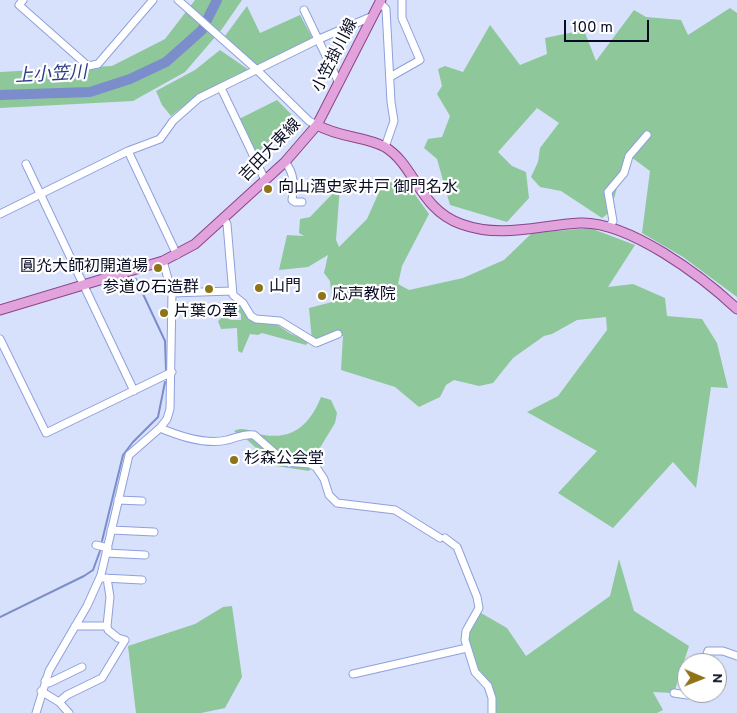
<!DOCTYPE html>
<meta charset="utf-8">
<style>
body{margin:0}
#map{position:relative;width:737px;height:713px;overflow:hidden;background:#d8e1fb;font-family:Overpass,sans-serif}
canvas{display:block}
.north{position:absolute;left:677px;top:653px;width:50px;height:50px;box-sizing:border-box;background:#fff;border:1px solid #9c9ea7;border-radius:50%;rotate:91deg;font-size:14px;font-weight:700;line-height:20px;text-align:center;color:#080c22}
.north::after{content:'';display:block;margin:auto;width:18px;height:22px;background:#8e7317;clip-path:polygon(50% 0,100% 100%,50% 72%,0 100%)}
.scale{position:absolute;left:564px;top:20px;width:85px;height:22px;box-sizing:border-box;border:2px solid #080c22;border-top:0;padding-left:6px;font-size:15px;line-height:18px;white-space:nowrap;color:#080c22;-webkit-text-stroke:4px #fff;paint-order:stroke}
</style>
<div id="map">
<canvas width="737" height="713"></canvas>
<div class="north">N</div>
<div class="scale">100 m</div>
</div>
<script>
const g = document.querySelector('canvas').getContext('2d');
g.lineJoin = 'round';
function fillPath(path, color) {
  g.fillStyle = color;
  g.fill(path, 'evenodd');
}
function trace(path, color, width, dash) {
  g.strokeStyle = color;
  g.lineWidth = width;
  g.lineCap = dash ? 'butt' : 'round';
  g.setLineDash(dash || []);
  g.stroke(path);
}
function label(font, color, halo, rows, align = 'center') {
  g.font = font + ' Overpass,"Noto Sans JP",sans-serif';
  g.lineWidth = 4.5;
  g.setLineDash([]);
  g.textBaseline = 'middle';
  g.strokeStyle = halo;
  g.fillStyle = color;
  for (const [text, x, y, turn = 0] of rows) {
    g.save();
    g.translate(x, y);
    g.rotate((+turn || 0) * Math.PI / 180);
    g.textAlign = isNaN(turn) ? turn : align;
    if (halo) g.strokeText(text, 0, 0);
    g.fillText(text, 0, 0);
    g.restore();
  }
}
const green = new Path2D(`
 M195 0H242L222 29 185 72 133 101 0 108V72L112 66 165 39Z
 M247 6 260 33 300 15 313 39 258 67 225 36Z
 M730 8 737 13V297L683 257 642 233 650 171 627 154 610 212 602 218 561 191 540 187 531 177 538 162 540 148 559 123 537 108 498 152 512 166 526 172 529 198 507 222 450 205 437 159 424 148 428 139 442 137 450 116 437 94 442 86 438 69 445 66 463 72 490 25 520 65 547 54 545 38 584 30 596 61 634 10 646 17 681 20 688 35Z
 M220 50 249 70C219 82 196 96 171 116L162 105 156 91 195 70Z
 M277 100 295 118 256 155 239 119Z
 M405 181 429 214 402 266 398 284 409 290 463 278 504 260 532 233 590 228 635 245 608 287 633 284 665 298 667 316 702 319 717 343 728 388 711 387 696 488 673 462 613 528 558 493 597 451 527 412 558 396 607 330 606 317 577 320 552 334 544 336 513 358 493 383 479 386 454 380 446 385 440 397 419 407 395 387 341 370 343 336 312 341 309 308 332 302 330 281 324 273 328 255 308 267 279 270 287 235 304 236 299 233 300 219 310 217 340 186 336 240 339 247 367 219 383 183Z
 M234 299 251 319 261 323 276 324 291 334 309 341 306 345 262 333 258 335 250 334 242 353 238 351 237 328 221 329 218 321 224 316 232 320H241V314L232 306Z
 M321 397 331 400 337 413 335 423 318 451 315 462 309 471 276 466 245 438 241 437 234 431C245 425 254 434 264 435 295 440 311 422 321 397Z
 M619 559 634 611 689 646 674 693 653 692 663 710 657 713H491L490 683C476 671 465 648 469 629 471 624 474 619 476 614L481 613 507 628 526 656 610 596Z
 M232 606 242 677 225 708 201 713H136L128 646 195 624 223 607Z`);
const stream = new Path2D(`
 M136 279 165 341 166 370
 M102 541 123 455 133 442 158 417 165 382
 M0 617 84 576 93 570 100 551`);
const river = new Path2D(`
 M0 95 90 92 130 79 166 62 202 30 217 0`);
const minor = new Path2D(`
 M23 0 19 5 88 66 98 64 153 0
 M178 0 257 70 309 121 317 125
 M380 3 386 9 391 102 394 121 385 147
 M304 10 339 83
 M390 77 420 60 402 18V0
 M221 88 265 180
 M128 151 177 255
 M285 162C295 174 294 185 292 200L295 202H302
 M26 164 134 391
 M0 214 128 151 160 139 173 121 199 98 317 40 373 16
 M223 218 227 224 233 295 243 303 251 316 256 319 280 321 316 343 338 334
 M609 227 613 221 608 192 624 173 629 156 647 135
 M172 293 232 291
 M0 339 46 433 172 372
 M160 428C179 436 207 445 227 440 237 438 243 433 254 435L285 462 310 464 316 467 324 479 329 495 337 503 395 510 440 538
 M118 500 142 501
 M111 530 154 532
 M445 538 457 547 477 597 479 608 466 631 465 640 475 672 488 686 492 698V713
 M96 545 108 548
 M106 553 145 555
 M103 578 142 580
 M75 626H107L110 597 107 578
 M704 663 708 651H723L737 656
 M353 674 467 648
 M45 681 49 683 82 667
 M41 691 59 702 67 695 102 678 125 640 118 638 108 630 107 626
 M674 693 687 695 691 693
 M59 702 69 713
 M36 713 49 671 87 606 101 575 129 455 160 428 167 419 170 409 172 293 163 261`);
const major = new Path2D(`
 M317 125C340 138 365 136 385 147 415 165 419 209 461 224 502 239 539 225 580 223 629 221 703 277 737 309
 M0 310 163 261 195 244 285 162 317 125 381 0`);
const markers = [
 [268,189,5,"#8e7317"],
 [158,268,5,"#8e7317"],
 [259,288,5,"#8e7317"],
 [209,289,5,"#8e7317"],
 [322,296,5,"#8e7317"],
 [164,313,5,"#8e7317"],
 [234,460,5,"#8e7317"]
];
const streetNames = [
 ["小笠掛川線",336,56,-63],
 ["吉田大東線",271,151,-46]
];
const poiNames = [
 ["向山酒史家井戸 御門名水",278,189],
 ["圓灮大師初開道場",148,268,"right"],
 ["山門",269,288],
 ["参道の石造群",199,289,"right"],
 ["応声教院",332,296],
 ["片葉の葦",174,313],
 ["杉森公会堂",244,460]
];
const waterNames = [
 ["上小笠川",51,76,-3]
];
fillPath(green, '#8dc79a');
trace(stream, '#7b8dca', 2);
trace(river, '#7b8dca', 10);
trace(minor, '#8ea0dd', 9);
trace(major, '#89458c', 11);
trace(minor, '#fff', 7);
trace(major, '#e2a2dc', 9);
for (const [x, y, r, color] of markers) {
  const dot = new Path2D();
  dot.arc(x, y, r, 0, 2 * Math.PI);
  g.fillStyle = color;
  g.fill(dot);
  trace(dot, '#fff', 2);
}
label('16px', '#080c22', '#fff', streetNames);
label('16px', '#080c22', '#fff', poiNames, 'left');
label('italic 18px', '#2c3b84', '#fff', waterNames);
</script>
